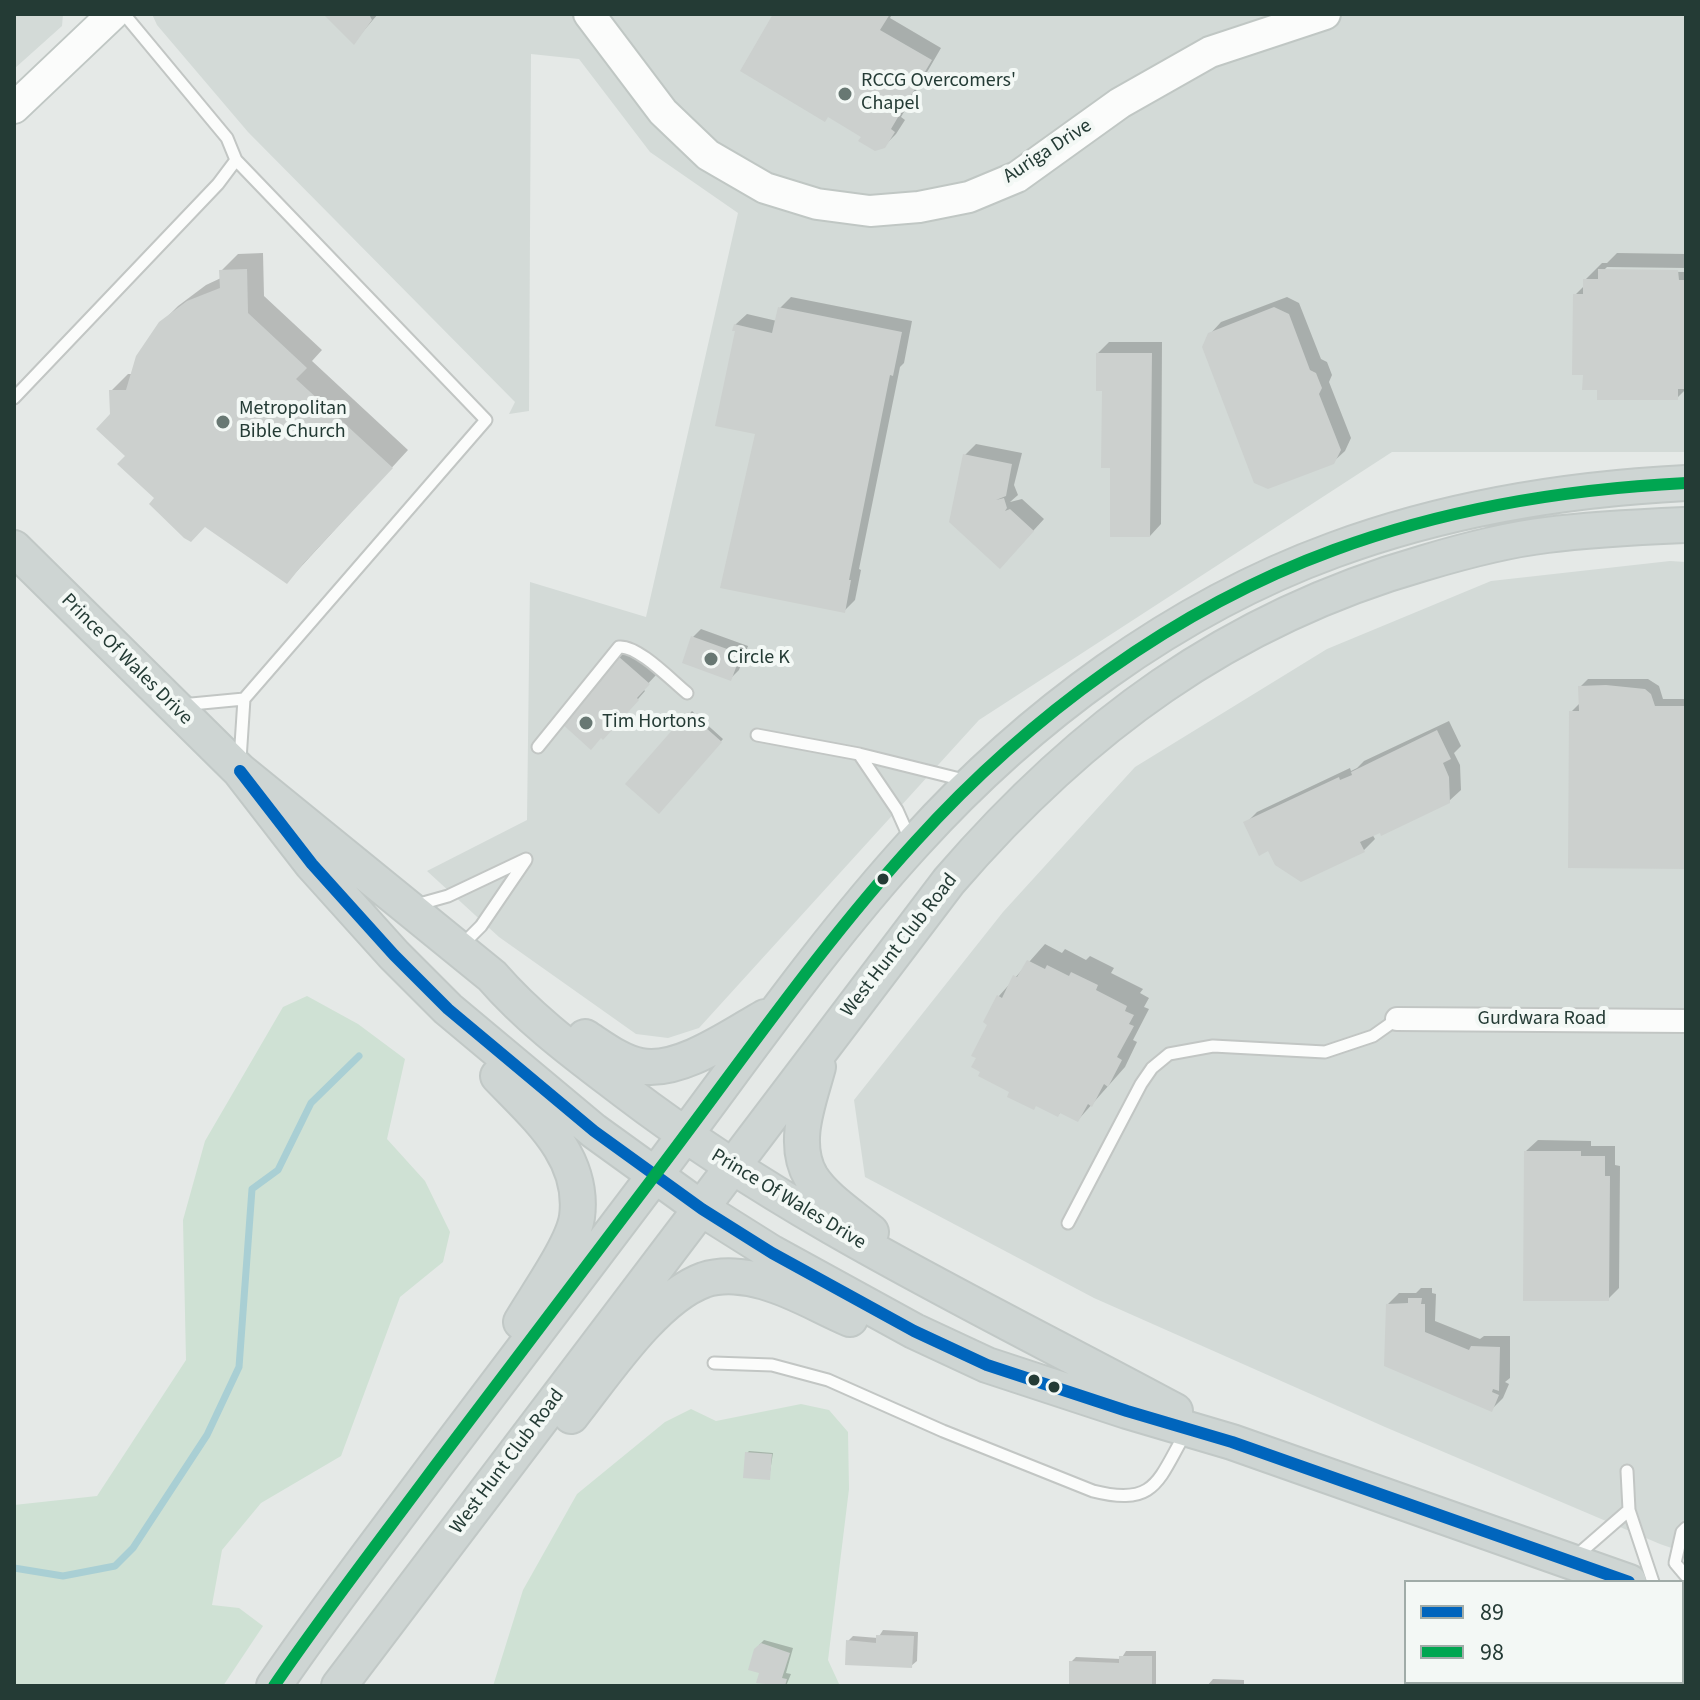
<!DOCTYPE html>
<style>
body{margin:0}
#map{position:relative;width:1700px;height:1700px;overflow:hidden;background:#e5e9e7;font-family:"Source Sans 3",sans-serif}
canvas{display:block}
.frame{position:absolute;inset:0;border:16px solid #243b35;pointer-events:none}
.legend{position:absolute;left:1404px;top:1580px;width:280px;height:104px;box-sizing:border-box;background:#f3f8f5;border:2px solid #a0aca8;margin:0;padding:10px 14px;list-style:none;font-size:24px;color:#243b35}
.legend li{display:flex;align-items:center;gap:16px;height:40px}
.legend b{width:40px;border:2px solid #a0aca8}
</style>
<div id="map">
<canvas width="1700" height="1700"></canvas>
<div class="frame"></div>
<ul class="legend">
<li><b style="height:10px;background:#0065bd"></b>89</li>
<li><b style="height:10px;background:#00a651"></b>98</li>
</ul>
</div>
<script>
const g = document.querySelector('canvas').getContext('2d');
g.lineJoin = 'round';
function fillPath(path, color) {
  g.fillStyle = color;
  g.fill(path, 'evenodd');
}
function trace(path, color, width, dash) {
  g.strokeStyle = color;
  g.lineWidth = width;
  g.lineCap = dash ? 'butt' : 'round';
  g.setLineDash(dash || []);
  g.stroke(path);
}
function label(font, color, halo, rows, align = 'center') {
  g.font = font + ' "Source Sans 3",sans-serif';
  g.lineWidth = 8;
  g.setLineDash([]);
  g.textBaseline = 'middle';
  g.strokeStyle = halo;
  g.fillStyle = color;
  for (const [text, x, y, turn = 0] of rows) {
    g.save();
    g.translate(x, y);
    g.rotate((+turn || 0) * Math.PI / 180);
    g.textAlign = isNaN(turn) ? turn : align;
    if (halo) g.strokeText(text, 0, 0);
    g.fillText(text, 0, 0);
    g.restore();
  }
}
const built = new Path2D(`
 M14 14H63L62 26 14 69Z
 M152 14H1686V452H1392L979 720 699 1028 668 1038 636 1034 499 937 427 871 527 820 530 582 646 617 738 213 650 152 579 59 531 54 529 411 509 414 515 402 248 132 157 25Z
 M1670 561 1686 562V1553L1660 1544 1385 1427 1094 1298 865 1177 854 1100 1003 912 1135 767 1327 649 1491 581Z`);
const green = new Path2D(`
 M307 996 358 1024 405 1059 387 1139 425 1181 450 1232 443 1262 400 1297 341 1456 261 1503 222 1550 212 1605 239 1608 263 1626 223 1686H14V1505L97 1496 186 1360 183 1220 205 1141 283 1007Z
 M801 1404 829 1410 848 1432 849 1489 828 1660 840 1686H493L523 1590 577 1494 665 1422 691 1409 716 1421Z`);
const shadow = new Path2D(`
 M326 14H378L354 42Z
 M776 14H892L890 18 941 48 901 117 905 120 896 134 884 146 864 136Z
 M263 253 264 296 322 350 312 361 408 450 287 582 206 525 128 455 112 415 111 391 128 374H133L160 324 178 306 206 285 221 278V271L238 254Z
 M1617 253 1686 254V268L1607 267 1603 271 1686 272V389L1677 398 1575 295 1585 285V280L1602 263H1607Z
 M791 297 912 321 904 363 900 367 859 569 861 570 855 600 844 611 757 432 735 325 747 314 777 321 780 308Z
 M1287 297 1299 303 1321 359 1327 362 1332 375 1329 382 1351 438 1345 451 1333 462 1210 334 1221 322Z
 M1109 342H1162L1161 524 1150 536 1112 466 1098 353Z
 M976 444 1022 453 1014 485 1018 495 1010 502 1022 499 1044 519 1011 555 965 455Z
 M701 629 748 646 739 670 731 678 693 637Z
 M627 649 656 675 643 689 645 691 611 730 619 657Z
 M1588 679H1648L1659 686 1663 699H1686V867L1571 712 1579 704 1580 687Z
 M692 711 723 739 659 811 628 783Z
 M1449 721 1461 746 1454 753 1460 765 1461 790 1449 801 1372 834 1375 839 1364 850 1269 849 1246 823 1257 812 1350 768 1351 771 1357 768 1364 761Z
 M1045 944 1062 953 1065 949 1086 960 1090 956 1114 968 1111 973 1143 989 1140 993 1149 998 1144 1007 1149 1009 1133 1040 1137 1042 1125 1067 1078 1120 1062 1111 1058 1115 1012 1091 990 1024 999 996Z
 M1538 1140 1591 1141V1146H1615V1165L1620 1166 1619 1288 1608 1299 1526 1151Z
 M1421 1288H1432V1293L1436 1294 1435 1321 1480 1339 1484 1336H1510V1378L1505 1382 1509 1384 1503 1398 1492 1409 1388 1304 1399 1293H1416Z
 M749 1451 773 1453 769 1478 747 1453Z
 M883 1630 918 1632 917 1661 911 1666 848 1641 853 1636 878 1638Z
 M764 1640 793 1648 786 1673 791 1674 786 1686 758 1682 761 1672 759 1645Z
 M1126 1651H1156V1686H1071V1662L1076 1657 1121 1659Z
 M1213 1679 1244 1680V1686H1207Z`);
const stream = new Path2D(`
 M14 1568 63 1576 115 1566 133 1548 207 1435 239 1367 252 1189 278 1170 311 1103 359 1056`);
const building = new Path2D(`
 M323 14H369L372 20 354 45Z
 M773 14H890L880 30 932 60 891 129 895 132 885 148 875 151 858 141 861 137 828 117 825 122 740 71Z
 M247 269 248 313 307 368 296 379 393 468 303 564 287 584 205 527 191 542 184 538 149 504 154 498 117 464 125 456 96 429 110 414 109 390H126L136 356 159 322 187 301 220 288 219 270Z
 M1598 269 1678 270 1679 280H1686V389H1678V400H1597V390H1582L1583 375H1572L1573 294H1583V279H1598Z
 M778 307 902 332 893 376 890 375 849 580H851L845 613 720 588 755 434 715 426 735 331H732L734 324 772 333Z
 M1274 307 1289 314 1310 370 1316 373 1322 388 1319 394 1341 450 1334 464 1268 489 1254 483 1202 347 1208 333Z
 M1096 353H1152L1150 537H1110V468H1101L1102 391H1096Z
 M963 454 1012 464 1006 496 996 500 1004 498 1007 508 1005 511 1010 509 1034 531 1000 569 949 522Z
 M691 636 741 654 731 681 682 663Z
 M618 656 650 684 637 698 639 700 603 740 601 738 591 750 560 722Z
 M1606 685 1645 689 1651 694 1655 706H1686V869L1568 868 1569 711H1579L1578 686Z
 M688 712 722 742 659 814 625 784Z
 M1437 730 1451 759 1443 763 1449 777 1450 803 1381 836 1380 833 1360 842 1365 852 1301 882 1275 865 1268 851 1259 856 1243 822 1339 777 1340 780 1352 775 1351 772Z
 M1027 960 1045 969 1047 965 1069 976 1071 972 1098 985 1096 990 1127 1006 1125 1011 1134 1015 1129 1024 1134 1026 1117 1057 1122 1060 1108 1087 1104 1084 1092 1107 1088 1104 1078 1122 1060 1113 1058 1117 1036 1106 1034 1110 1007 1097 1009 1092 978 1076 980 1072 971 1067 976 1058 971 1056 987 1025 983 1022 997 995 1002 998 1013 975 1017 977Z
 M1524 1151H1581V1156H1605V1176H1610L1609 1301H1523Z
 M1408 1298H1422L1421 1304H1425V1332L1469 1350 1471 1346 1500 1347 1499 1391 1493 1389 1492 1392 1499 1395 1492 1412 1384 1366 1386 1304 1408 1303Z
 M745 1452 772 1454 770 1480 743 1478Z
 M876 1635 914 1636 912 1668 845 1665 846 1640 876 1643Z
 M761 1643 790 1653 782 1678 787 1679 785 1686 756 1683 759 1673 748 1670 754 1649Z
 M1119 1656H1152V1686H1069V1661L1119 1663Z`);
const lane = new Path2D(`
 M236 160 486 420 244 699 240 760
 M14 398 218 184 236 160 227 138 124 14
 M181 705 244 699
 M757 735 859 754 968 781
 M538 747 619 647C638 645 672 681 687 693
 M859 754 897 810 910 839
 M416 905 448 896 526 859
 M462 945 481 926 526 860
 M1068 1223 1141 1084 1152 1068 1169 1054 1213 1046 1325 1052 1373 1036 1397 1019
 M714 1363 772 1365 828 1380 943 1431 1093 1491C1156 1507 1158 1480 1186 1432
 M1627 1471 1629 1510 1653 1582
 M1686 1528 1682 1532 1675 1563 1686 1576
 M1575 1557 1629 1510`);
const street = new Path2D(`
 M1397 1019 1686 1021`);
const secondary = new Path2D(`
 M589 14 663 112 708 155 765 188 817 204 870 211 919 207 969 197 1017 177 1120 103 1210 52 1325 14
 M14 108 113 14`);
const primary = new Path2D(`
 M14 548 240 771 492 976C531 1021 578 1055 625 1091 794 1220 988 1310 1175 1411
 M240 771 312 864 394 955 448 1009 594 1131 702 1209 772 1253 914 1331 987 1365 1127 1411 1232 1442 1629 1582
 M585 1037C602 1048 620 1062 640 1066 679 1074 733 1035 765 1017
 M818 1067C809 1101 791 1143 811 1177 824 1198 852 1216 871 1232
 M498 1076C536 1116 585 1156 577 1217 573 1245 536 1296 521 1322
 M571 1416C604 1375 654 1298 704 1280 722 1274 746 1276 765 1282 794 1290 822 1307 850 1319
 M1682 1601 1686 1602
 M274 1686C325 1611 381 1539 435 1466 507 1371 579 1275 652 1179 738 1066 819 947 915 842 1028 717 1175 608 1334 550 1448 508 1566 489 1686 483
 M339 1686 949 881C1081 728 1228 619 1424 563 1464 551 1505 540 1547 535 1593 529 1640 527 1686 525`);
const bus1 = new Path2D(`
 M240 771 312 864 394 955 448 1009 594 1131 702 1209 772 1253 914 1331 987 1365 1127 1411 1232 1442 1629 1582`);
const bus2 = new Path2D(`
 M274 1686C325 1611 381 1539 435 1466 507 1371 579 1275 652 1179 738 1066 819 947 915 842 1028 717 1175 608 1334 550 1448 508 1566 489 1686 483`);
const markers = [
 [845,94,8,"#687873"],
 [223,422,8,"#687873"],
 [711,659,8,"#687873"],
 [586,723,8,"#687873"],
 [883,879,7,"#243b35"],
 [1034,1380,7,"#243b35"],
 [1054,1387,7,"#243b35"]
];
const poiNames = [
 ["RCCG Overcomers'",861,82],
 ["Chapel",861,105],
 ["Metropolitan",239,410],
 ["Bible Church",239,433],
 ["Circle K",727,659],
 ["Tim Hortons",602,723]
];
const streetNames = [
 ["Auriga Drive",1048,152,-33],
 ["Prince Of Wales Drive",126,660,45],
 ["West Hunt Club Road",900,946,-52],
 ["Gurdwara Road",1542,1020],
 ["Prince Of Wales Drive",788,1200,31],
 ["West Hunt Club Road",508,1462,-53]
];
fillPath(built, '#d3dad7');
fillPath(green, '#cfe1d4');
fillPath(shadow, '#0003');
trace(stream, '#a9cfd4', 7);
fillPath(building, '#ccd0ce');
trace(lane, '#c2c6c4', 15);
trace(street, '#c2c6c4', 26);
trace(secondary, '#c0c7c4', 34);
trace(primary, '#c1c8c6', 38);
trace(lane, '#fbfcfb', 11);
trace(street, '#fbfcfb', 22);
trace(secondary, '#fbfcfb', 30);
trace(primary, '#ced5d3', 34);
trace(bus1, '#0065bd', 12);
trace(bus2, '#00a651', 12);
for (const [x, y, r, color] of markers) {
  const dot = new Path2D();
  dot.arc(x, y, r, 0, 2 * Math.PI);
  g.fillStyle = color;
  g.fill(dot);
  trace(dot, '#f3f8f5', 3);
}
label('20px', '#243b35', '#f3f8f5', poiNames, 'left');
label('20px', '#243b35', '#f3f8f5', streetNames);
</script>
